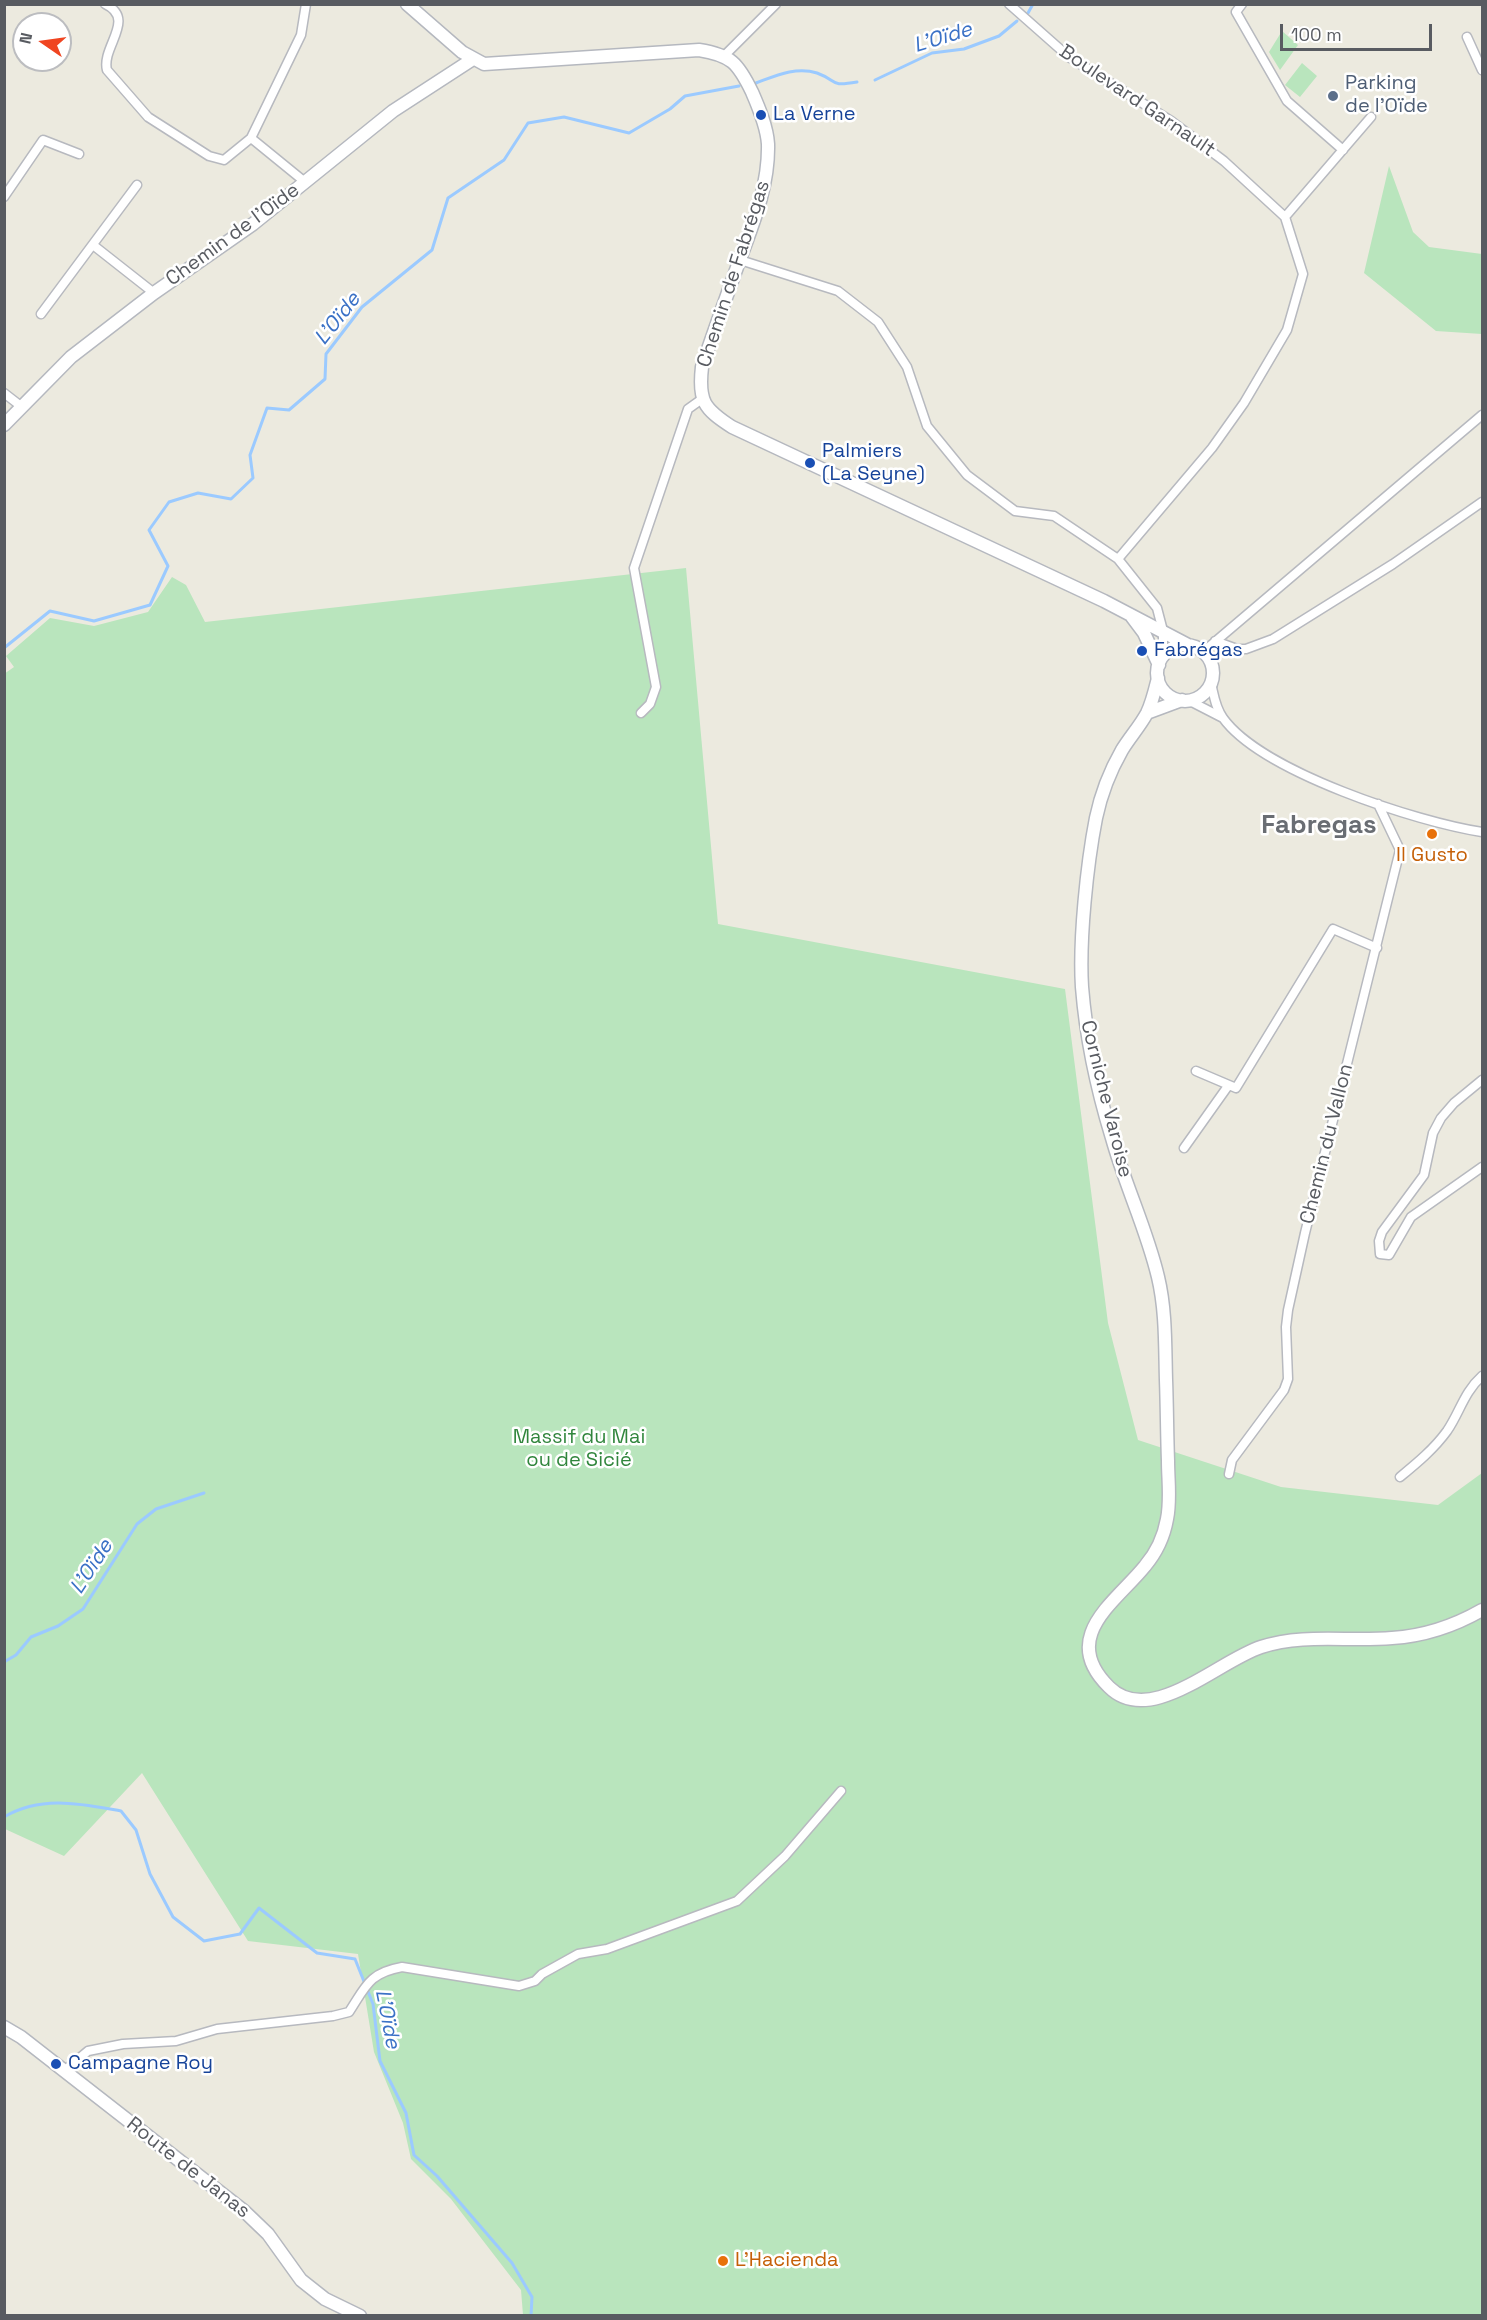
<!DOCTYPE html>
<meta charset="utf-8">
<style>
body{margin:0}
#map{position:relative;width:1487px;height:2320px;overflow:hidden;background:#eceadf;font-family:"Space Grotesk",sans-serif}
canvas{display:block}
.frame{position:absolute;inset:0;border:6px solid #585b61;pointer-events:none}
.north{position:absolute;left:12px;top:12px;width:60px;height:60px;box-sizing:border-box;background:#fff;border:2px solid #bcbdc0;border-radius:50%;rotate:283deg;font-size:16px;font-weight:700;line-height:24px;text-align:center;color:#585b61}
.north::after{content:'';display:block;margin:auto;width:21px;height:27px;background:#f04521;clip-path:polygon(50% 0,100% 100%,50% 72%,0 100%)}
.scale{position:absolute;left:1280px;top:24px;width:152px;height:27px;box-sizing:border-box;border:3px solid #585b61;border-top:0;padding-left:8px;font-size:18px;line-height:21px;white-space:nowrap;color:#585b61;-webkit-text-stroke:4px #fff;paint-order:stroke}
</style>
<div id="map">
<canvas width="1487" height="2320"></canvas>
<div class="frame"></div>
<div class="north">N</div>
<div class="scale">100 m</div>
</div>
<script>
const g = document.querySelector('canvas').getContext('2d');
g.lineJoin = 'round';
function fillPath(path, color) {
  g.fillStyle = color;
  g.fill(path, 'evenodd');
}
function trace(path, color, width, dash) {
  g.strokeStyle = color;
  g.lineWidth = width;
  g.lineCap = dash ? 'butt' : 'round';
  g.setLineDash(dash || []);
  g.stroke(path);
}
function label(font, color, halo, rows, align = 'center') {
  g.font = font + ' "Space Grotesk",sans-serif';
  g.lineWidth = 5;
  g.setLineDash([]);
  g.textBaseline = 'middle';
  g.strokeStyle = halo;
  g.fillStyle = color;
  for (const [text, x, y, turn = 0] of rows) {
    g.save();
    g.translate(x, y);
    g.rotate((+turn || 0) * Math.PI / 180);
    g.textAlign = isNaN(turn) ? turn : align;
    if (halo) g.strokeText(text, 0, 0);
    g.fillText(text, 0, 0);
    g.restore();
  }
}
const green = new Path2D(`
 M1282 31 1298 45 1280 70 1269 52Z
 M1302 63 1317 76 1300 97 1285 85Z
 M1389 166 1413 232 1429 247 1482 254V334L1436 331 1364 273Z
 M686 568 718 924 1065 989 1108 1323 1138 1440 1281 1487 1438 1505 1482 1473V2315H523L521 2290 451 2199 411 2159 403 2123 374 2052 358 1954 248 1941 142 1773 64 1856 5 1829 4 674 14 667 6 656 50 618 94 626 148 612 172 577 186 585 205 622Z`);
const stream = new Path2D(`
 M1028 13 1033 4
 M875 80 932 53 964 49 999 36 1017 21
 M756 83C775 76 796 66 817 73 839 81 828 87 857 82
 M4 648 50 611 94 621 150 605 168 566 149 530 169 502 198 493 231 499 253 478 250 455 267 408 289 410 325 379 326 354 362 307 432 250 448 198 504 160 528 123 564 117 629 133 670 109 685 96 739 86
 M4 1662 16 1655 31 1637 58 1626 83 1609 137 1524 156 1509 204 1493
 M4 1817C42 1795 81 1804 121 1811L136 1830 150 1874 173 1917 204 1941 240 1934 259 1908 317 1953 355 1959 373 2004 380 2061 406 2113 414 2155 437 2176 512 2263 532 2297 531 2316`);
const street = new Path2D(`
 M105 4C137 19 101 47 107 70L148 117 209 156 224 160 251 138
 M1009 4 1069 57 1171 121 1224 161 1285 217 1303 274 1287 330 1244 403 1212 448 1118 559
 M1242 4 1236 12 1287 101 1343 150
 M1467 37 1482 70
 M724 56 776 4
 M251 138 301 35 306 4
 M251 138 305 182
 M4 197 43 140 79 154
 M1285 217 1371 117
 M93 245 154 293
 M740 260 838 291 878 322 907 367 927 426 967 475 1015 511 1054 516 1118 559 1157 608 1163 631V656
 M41 314 137 185
 M4 393 22 407
 M1215 641 1237 649H1246L1273 639 1393 564 1482 502
 M1203 652 1482 415
 M1211 683C1214 695 1215 707 1223 718 1262 772 1417 822 1482 832
 M1188 700 1223 718
 M641 713 650 704 656 687 634 568 688 409 702 399
 M1196 1071 1236 1088 1333 929 1377 948
 M1482 1080 1454 1103 1441 1118 1433 1133 1424 1175 1382 1232 1379 1241 1380 1254 1389 1255 1411 1217 1482 1167
 M1184 1148 1228 1086
 M1229 1474 1232 1460 1284 1390 1288 1379 1286 1327 1288 1310 1305 1233 1400 850 1378 804
 M1400 1477C1417 1463 1434 1449 1447 1431 1460 1412 1464 1392 1482 1376
 M64 2071 88 2051 123 2044 176 2041 217 2029 333 2016 349 2012C366 1986 369 1973 402 1967L519 1986 535 1981 542 1974 578 1954 607 1949 737 1901 785 1856 841 1791`);
const secondary = new Path2D(`
 M407 4 462 52 484 64 699 50C731 55 738 63 752 92 759 108 767 127 768 144 769 185 754 221 740 259 727 295 714 331 702 367 698 401 704 409 732 427L1104 601 1188 645
 M4 425 71 357 154 293 253 224 393 111 473 59
 M1132 617 1144 633 1159 665
 M1157 673a28 28 0 1 1 56 0a28 28 0 1 1-56 0Z
 M1158 678C1155 690 1152 703 1147 713 1140 726 1130 737 1122 750 1110 771 1101 794 1096 818 1087 864 1079 940 1082 987 1086 1037 1097 1089 1112 1138 1125 1185 1147 1230 1158 1277 1166 1310 1165 1346 1166 1380 1167 1407 1167 1434 1168 1461 1168 1480 1171 1500 1167 1519 1164 1536 1156 1553 1145 1566 1116 1602 1058 1637 1109 1687 1150 1728 1218 1661 1261 1647 1304 1633 1348 1642 1392 1638 1425 1636 1454 1626 1482 1610
 M1147 713 1182 700
 M4 2027 21 2037 244 2211 268 2234 301 2280 325 2299 360 2316`);
const markers = [
 [1333,96,6,"#5c6f8a"],
 [761,115,6,"#1a4fb4"],
 [810,463,6,"#1a4fb4"],
 [1142,651,6,"#1a4fb4"],
 [1432,834,6,"#e8710a"],
 [56,2064,6,"#1a4fb4"],
 [723,2261,6,"#e8710a"]
];
const serviceNames = [
 ["Parking",1345,84],
 ["de l'Oïde",1345,107]
];
const streetNames = [
 ["Boulevard Garnault",1137,101,34],
 ["Chemin de l'Oïde",233,235,-36],
 ["Chemin de Fabrégas",734,274,-72],
 ["Corniche Varoise",1106,1099,76],
 ["Chemin du Vallon",1327,1144,-76],
 ["Route de Janas",188,2168,38]
];
const transitNames = [
 ["La Verne",773,115],
 ["Palmiers",822,452],
 ["(La Seyne)",822,475],
 ["Fabrégas",1154,651],
 ["Campagne Roy",68,2064]
];
const foodNames = [
 ["Il Gusto",1432,856],
 ["L'Hacienda",735,2261,"left"]
];
const parkNames = [
 ["Massif du Mai",579,1438],
 ["ou de Sicié",579,1461]
];
const waterNames = [
 ["L'Oïde",943,38,-17],
 ["L'Oïde",338,319,-52],
 ["L'Oïde",92,1567,-57],
 ["L'Oïde",387,2019,79]
];
const districtNames = [
 ["Fabregas",1319,826]
];
fillPath(green, '#b9e5bd');
trace(stream, '#9bcaff', 3);
trace(street, '#b7b9bf', 11);
trace(secondary, '#b5b8bf', 15);
trace(street, '#fff', 8);
trace(secondary, '#fff', 12);
for (const [x, y, r, color] of markers) {
  const dot = new Path2D();
  dot.arc(x, y, r, 0, 2 * Math.PI);
  g.fillStyle = color;
  g.fill(dot);
  trace(dot, '#fff', 2);
}
label('20px', '#4e5e75', '#fff', serviceNames, 'left');
label('20px', '#585b61', '#fff', streetNames);
label('20px', '#164399', '#fff', transitNames, 'left');
label('20px', '#c56008', '#fff', foodNames);
label('20px', '#31863d', '#fff', parkNames);
label('italic 21px', '#3a71c6', '#fff', waterNames);
label('bold 26px', '#696d73', '#fff', districtNames);
</script>
